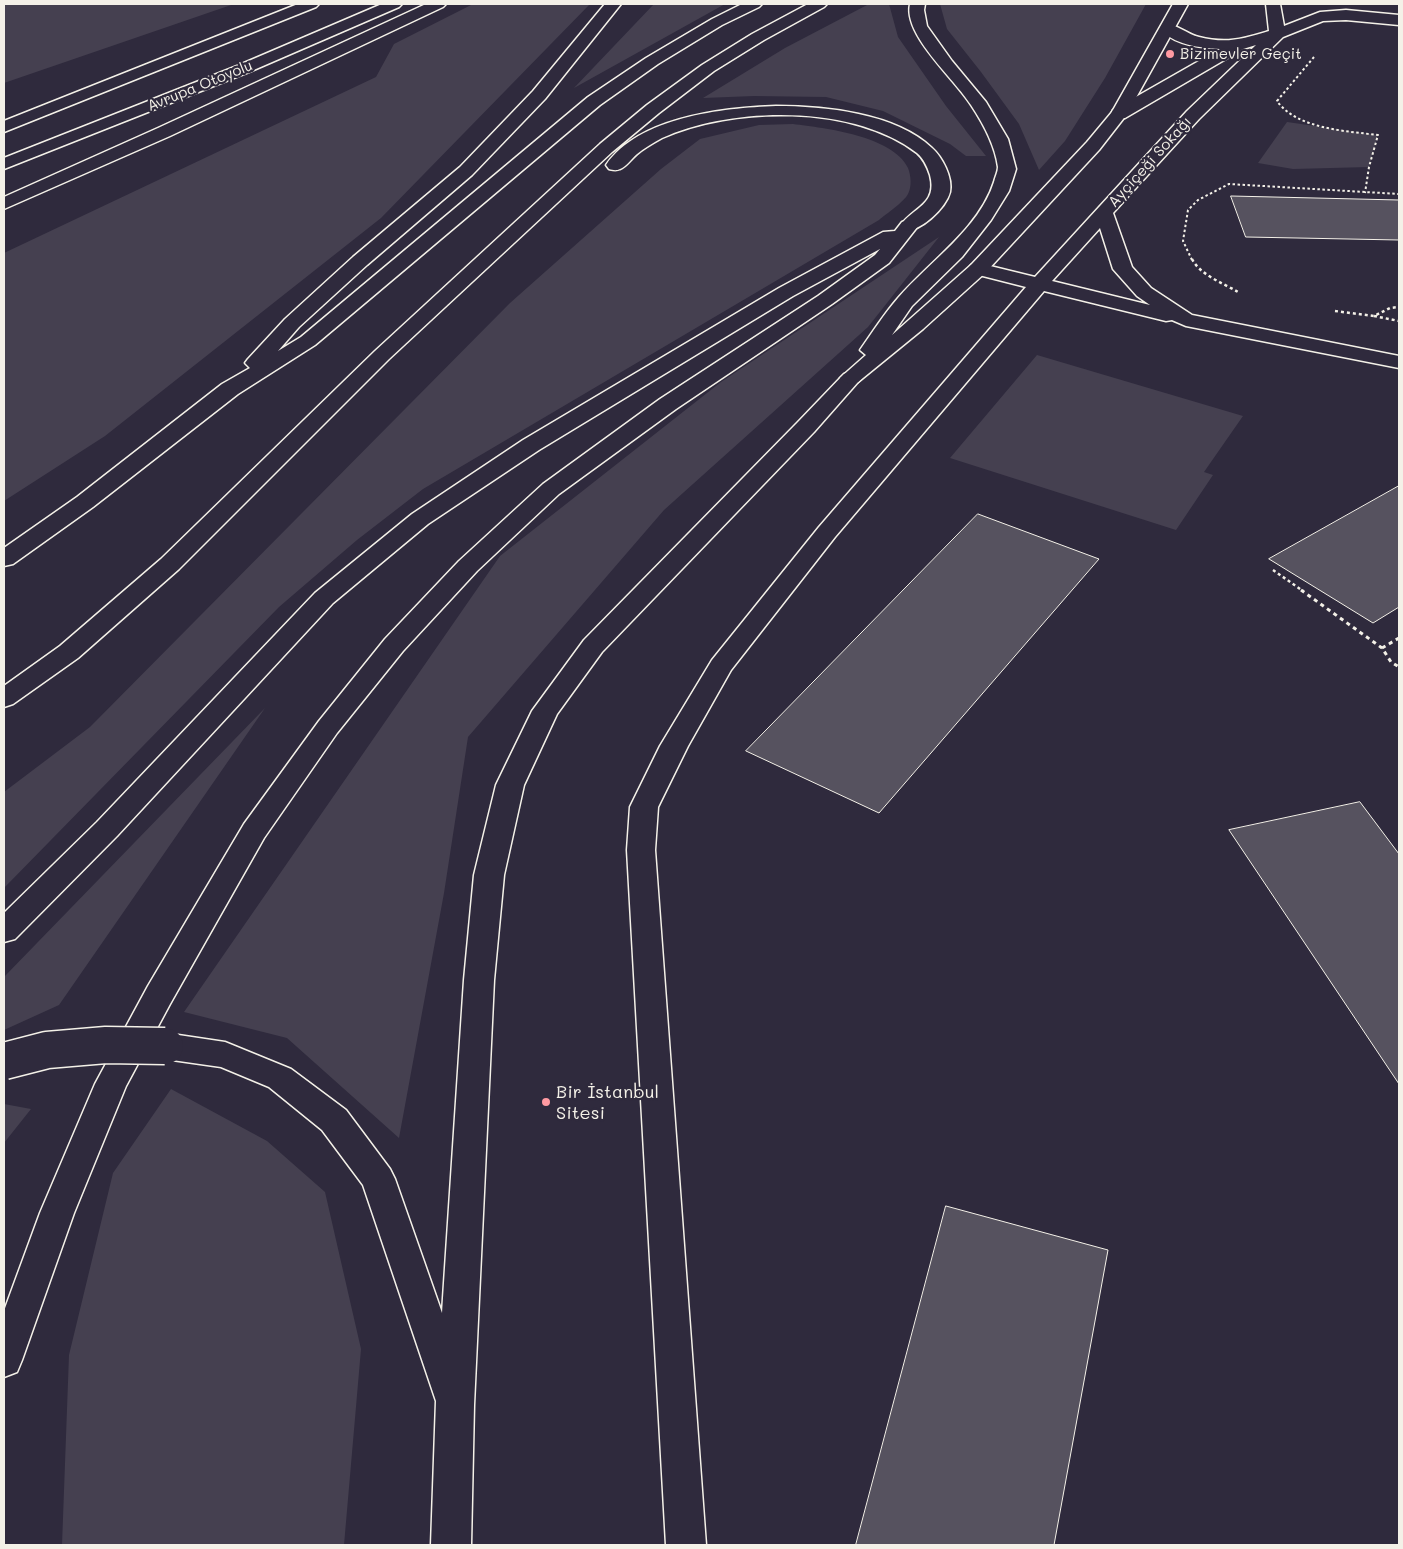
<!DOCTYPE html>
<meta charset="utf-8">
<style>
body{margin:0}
#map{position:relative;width:1403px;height:1549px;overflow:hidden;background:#2f2a3d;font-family:Mali,sans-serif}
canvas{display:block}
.frame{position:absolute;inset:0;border:5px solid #f4f1e8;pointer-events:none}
</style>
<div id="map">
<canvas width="1403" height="1549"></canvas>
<div class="frame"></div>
</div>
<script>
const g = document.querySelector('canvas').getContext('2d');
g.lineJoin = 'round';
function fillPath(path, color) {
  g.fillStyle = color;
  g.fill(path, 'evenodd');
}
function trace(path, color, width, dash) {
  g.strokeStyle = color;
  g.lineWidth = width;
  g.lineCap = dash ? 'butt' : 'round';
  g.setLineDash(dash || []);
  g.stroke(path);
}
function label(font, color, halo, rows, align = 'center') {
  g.font = font + ' Mali,sans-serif';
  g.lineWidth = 4.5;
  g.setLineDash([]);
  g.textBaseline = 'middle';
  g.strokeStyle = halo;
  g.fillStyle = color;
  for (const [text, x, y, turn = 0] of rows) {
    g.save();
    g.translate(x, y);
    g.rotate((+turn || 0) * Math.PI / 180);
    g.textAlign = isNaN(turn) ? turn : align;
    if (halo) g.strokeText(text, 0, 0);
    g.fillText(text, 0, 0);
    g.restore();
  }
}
const green = new Path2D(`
 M4 4H234L4 83Z
 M473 4H590L381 218 105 436 4 501V253L376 77 394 44Z
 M654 4H725L574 88Z
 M869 4H889L898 37 946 106 986 156H966L950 144 883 111 826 97 754 96 703 98 785 48Z
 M940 4H1146L1105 78 1065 141 1039 170 1019 124 981 72 947 29Z
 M1287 122 1378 135 1369 167 1293 169 1258 163Z
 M793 124C825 128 893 136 908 168 911 176 912 186 908 194 904 202 886 214 879 220L423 489 357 540 279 607 4 888V792L90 727 510 303 661 169 700 139 759 125Z
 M939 237 868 327 664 510 468 737 444 893 399 1138 287 1038 184 1012 500 556 721 382Z
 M1037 355 1243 416 1204 472 1213 475 1176 530 950 458Z
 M265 708 59 1005 4 1030V977Z
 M171 1089 267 1141 325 1192 361 1349 344 1545H62L69 1355 113 1173Z
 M4 1104 31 1109 4 1143Z`);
const building = new Path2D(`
 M1231 196 1399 200V240L1246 237Z
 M1399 486V607L1373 623 1269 559Z
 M978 514 1099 559 879 813 746 751Z
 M1360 802 1399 854V1084L1229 830Z
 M946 1206 1108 1250 1054 1545H856Z`);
const pathFar2 = new Path2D(`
 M1314 57 1277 101C1297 129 1346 131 1378 135L1369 167 1365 193
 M1192 260 1183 241 1188 210 1198 200 1229 184 1399 194`);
const pathFar1 = new Path2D(`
 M1192 259C1200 275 1223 283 1238 292
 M1335 311 1374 316 1390 308 1399 307
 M1374 316 1399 321
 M1273 570 1303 591`);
const path = new Path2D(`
 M1301 590 1382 648 1391 662 1399 667
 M1382 648 1399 638`);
const minor = new Path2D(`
 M1266 4H1280L1284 26 1320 12 1346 10 1399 15V25L1346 20 1323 21 1283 37 1199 119 1113 213 1132 267 1151 288 1192 315 1399 356V368L1186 326 1172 320 1166 321 1044 291 835 537 731 670 688 746 658 807 655 850 706 1545H666L627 850 630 807 660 746 712 660 819 527 1026 287 971 273 968 269 971 265 978 263 1035 277 1187 111 1256 45 1243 49 1125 118H1113L1111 114 1113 110 1220 49C1201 48 1172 45 1160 28L1162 25C1175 22 1186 34 1199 37 1227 44 1242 39 1269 31ZM1100 228 1113 269 1137 296 1150 305 1052 281Z`);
const major = new Path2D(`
 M909 220 916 222 918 226 889 263 832 304 676 409 559 494 477 571 403 651 337 733 264 838 170 1004 126 1086 74 1213 22 1360 17 1372 4 1377V1311L40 1213 95 1084 148 986 244 824 319 721 385 639 459 561 543 484 660 399 818 296 875 255 880 249 793 296 539 450 428 524 333 603 117 836 15 939 4 942V913L97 822 315 593 412 514 523 440 779 288 883 232 895 231 902 222Z
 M851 372 858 374 862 378 858 382 814 432 602 652 557 714 524 785 504 875 494 980 474 1405 471 1545H431L436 1401 363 1185 322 1130 269 1087 221 1067 165 1059 154 1055 149 1046 154 1037 165 1033 225 1042 291 1069 346 1110 390 1169 395 1179 442 1313 464 980 474 875 496 785 532 711 584 640 798 422 844 374Z`);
const highway = new Path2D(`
 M298 4H319L316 7 4 132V121Z
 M382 4H402L399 7 249 72 4 169V158L237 66Z
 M426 4H446L443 7 170 136 4 209V197L158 128Z
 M605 4H621L545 99 472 175 367 265 299 327 278 351 301 337 588 97 646 58 712 19 742 4H762L759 7 722 25 658 64 600 105 315 345 238 394 93 507 13 564 4 566V548L77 497 222 384 250 368 245 363 248 359 285 319 353 257 460 167 533 91Z
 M808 4H827L824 7 764 40 714 71 659 113 612 152 389 359 179 569 78 658 13 704 4 707V686L60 646 161 559 375 351 600 144 647 105 702 65 752 34Z
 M910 4H925L924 10 927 26 952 61 986 102 1008 139 1016 169 1009 191 991 220 962 257 912 306 892 335 971 265 1087 142 1112 112 1173 4H1188L1127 114 1099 150 985 273 923 329 858 382 851 384 844 382 840 378 866 355 860 350C872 333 884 314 898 298 929 262 979 229 994 182 995 177 998 172 998 167 995 145 983 123 971 105 955 79 903 35 910 4Z
 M776 106C824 106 896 113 932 148 942 157 953 177 950 192 946 208 919 234 902 230L900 226C913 207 938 205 930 175 927 166 924 159 917 153 854 104 732 106 662 138 653 143 644 148 637 154 631 159 626 167 620 169 616 171 613 170 609 169L606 165C639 117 722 108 776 106Z`);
const majorBridge = new Path2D(`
 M4 1061 47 1050 106 1045 165 1046`);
const markers = [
 [1170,54,5,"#ff9aa2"],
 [546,1102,5,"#ff9aa2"]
];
const farPoinames = [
 ["Bizimevler Geçit",1180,54]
];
const farStreetnames = [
 ["Avrupa Otoyolu",200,86,-22],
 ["Ayçiçeği Sokağı",1150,162,-48]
];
const poiNames = [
 ["Bir İstanbul",556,1092],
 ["Sitesi",556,1113]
];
fillPath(green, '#454050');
fillPath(building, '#56525f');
trace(building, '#f4f1e8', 1);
trace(minor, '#f4f1e8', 3);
trace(major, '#f4f1e8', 3);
trace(highway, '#f4f1e8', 3);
trace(pathFar2, '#f4f1e8', 2, [2.5, 2.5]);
trace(pathFar1, '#f4f1e8', 2.5, [3, 3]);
trace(path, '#f4f1e8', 3, [4, 4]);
fillPath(minor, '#2f2a3d');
fillPath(major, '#2f2a3d');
fillPath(highway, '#2f2a3d');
trace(majorBridge, '#f4f1e8', 39, []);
trace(majorBridge, '#2f2a3d', 36);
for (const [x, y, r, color] of markers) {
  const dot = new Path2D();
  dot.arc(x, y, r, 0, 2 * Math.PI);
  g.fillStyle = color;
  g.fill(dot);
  trace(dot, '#2f2a3d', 2);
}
label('15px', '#f4f1e8', '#2f2a3d', farPoinames, 'left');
label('15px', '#f4f1e8', '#2f2a3d', farStreetnames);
label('18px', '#f4f1e8', '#2f2a3d', poiNames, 'left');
</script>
